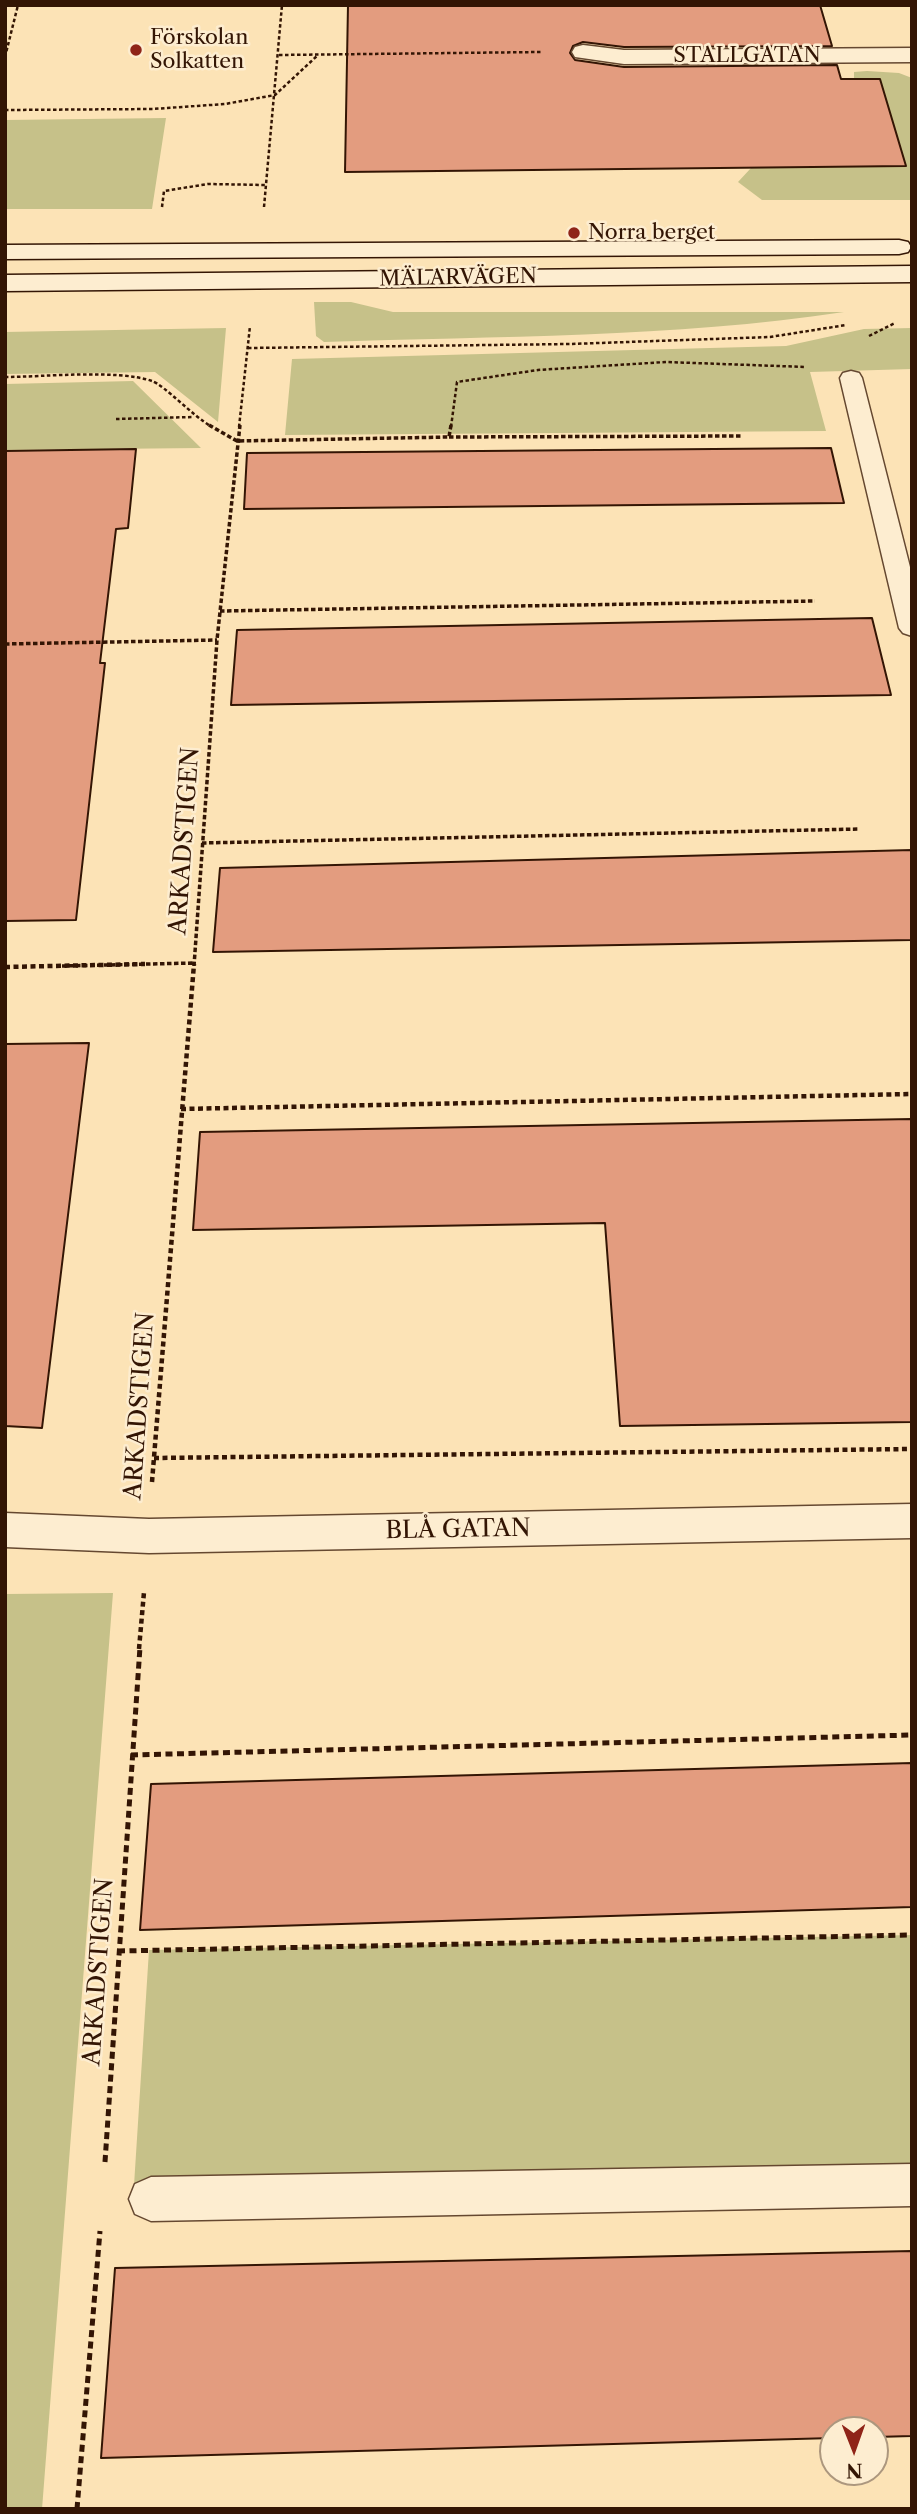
<!DOCTYPE html>
<meta charset="utf-8">
<style>
body{margin:0}
#map{position:relative;width:917px;height:2514px;overflow:hidden;background:#fce3b6;font-family:"Libre Caslon Text",serif}
canvas{display:block}
.frame{position:absolute;inset:0;border:7px solid #331504;pointer-events:none}
.north{position:absolute;left:819px;top:2416px;width:70px;height:70px;box-sizing:border-box;background:#fdedd0;border:2px solid #ac977e;border-radius:50%;rotate:179deg;font-size:19px;font-weight:700;line-height:28px;text-align:center;color:#331504}
.north::after{content:'';display:block;margin:auto;width:24px;height:32px;background:#8f2418;clip-path:polygon(50% 0,100% 100%,50% 72%,0 100%)}
</style>
<div id="map">
<canvas width="917" height="2514"></canvas>
<div class="frame"></div>
<div class="north">N</div>
</div>
<script>
const g = document.querySelector('canvas').getContext('2d');
g.lineJoin = 'round';
function fillPath(path, color) {
  g.fillStyle = color;
  g.fill(path, 'evenodd');
}
function trace(path, color, width, dash) {
  g.strokeStyle = color;
  g.lineWidth = width;
  g.lineCap = dash ? 'butt' : 'round';
  g.setLineDash(dash || []);
  g.stroke(path);
}
function label(font, color, halo, rows, align = 'center') {
  g.font = font + ' "Libre Caslon Text",serif';
  g.lineWidth = 5;
  g.setLineDash([]);
  g.textBaseline = 'middle';
  g.strokeStyle = halo;
  g.fillStyle = color;
  for (const [text, x, y, turn = 0] of rows) {
    g.save();
    g.translate(x, y);
    g.rotate((+turn || 0) * Math.PI / 180);
    g.textAlign = isNaN(turn) ? turn : align;
    if (halo) g.strokeText(text, 0, 0);
    g.fillText(text, 0, 0);
    g.restore();
  }
}
const green = new Path2D(`
 M867 71 899 73 912 78V200H762L738 182 751 168 906 166 880 79H854V72Z
 M166 118 152 209H5V120Z
 M314 302H351L393 312H844C672 338 497 336 324 342L316 336Z
 M226 328 218 422 155 372 5 374V332Z
 M912 328V369L810 372 826 431 285 435 292 359 786 346 864 329Z
 M133 381 201 448 5 450V384Z
 M113 1593 42 2509H5V1594Z
 M912 1935V2185L133 2201 149 1950Z`);
const building = new Path2D(`
 M348 5H820L832 46 624 47 583 42 573 46 570 53 575 60 624 67 837 65 841 79H880L906 166 345 172Z
 M831 448 844 503 244 509 247 453Z
 M136 449 128 528 116 529 100 663H105L76 920 5 921V451Z
 M872 618 891 695 231 705 237 630Z
 M912 850V940L213 952 220 868Z
 M89 1043 42 1428 5 1426V1044Z
 M912 1119V1422L620 1426 605 1223 193 1230 200 1132Z
 M912 1763V1907L140 1930 151 1784Z
 M912 2251V2436L875 2437V2430H833V2438L101 2458 115 2268Z`);
const pathFar3 = new Path2D(`
 M279 55 541 52
 M5 57 18 5
 M5 110 153 109 225 104 275 95 318 55
 M162 207 164 191 208 184 266 185
 M264 207 282 5
 M869 336 895 323
 M248 348 570 344 770 337 846 325
 M5 377C43 377 118 369 152 381 164 385 194 417 212 427
 M116 419 194 417
 M239 427 250 326
 M451 427 457 382 538 370 666 362 806 367`);
const pathFar2 = new Path2D(`
 M209 425 237 441 449 437 451 425
 M449 437 741 436
 M220 611 815 601
 M5 644 217 640
 M202 843 859 829
 M62 966 194 963
 M194 966 217 640 240 425`);
const pathFar1 = new Path2D(`
 M5 967 145 964
 M181 1109 912 1094
 M154 1458 912 1449
 M152 1482 194 964
 M139 1649 144 1592`);
const path = new Path2D(`
 M131 1755 912 1735
 M118 1951 912 1935
 M105 2162 140 1647
 M77 2509 100 2231`);
const lane = new Path2D(`
 M851 371 859 373 862 378 912 575V636L903 633 899 628 840 378 843 373Z
 M912 2164V2206L151 2221 135 2214 129 2199 135 2184 151 2177Z`);
const street = new Path2D(`
 M583 45 624 50 912 48V62L624 64 575 57 572 52 575 47Z
 M912 1504V1538L149 1553 5 1547V1513L149 1519Z`);
const secondary = new Path2D(`
 M899 240 908 242 911 247 908 252 899 254 5 259V245Z
 M912 266V282L5 291V275Z`);
const markers = [
 [136,50,7,"#8f2418"],
 [574,233,7,"#8f2418"]
];
const farPoinames = [
 ["Förskolan",150,38],
 ["Solkatten",150,62],
 ["Norra berget",588,233]
];
const farStreetnames = [
 ["STALLGATAN",747,56],
 ["MÄLARVÄGEN",458,278,-1]
];
const streetNames = [
 ["ARKADSTIGEN",185,841,-86],
 ["ARKADSTIGEN",140,1406,-86],
 ["BLÅ GATAN",458,1530,-1],
 ["ARKADSTIGEN",99,1972,-86]
];
fillPath(green, '#c6c189');
fillPath(building, '#e39c7f');
trace(building, '#331504', 2);
trace(lane, '#654830', 3);
trace(street, '#654830', 3);
trace(secondary, '#331504', 3);
trace(pathFar3, '#331504', 2.5, [3.5, 2.5]);
trace(pathFar2, '#331504', 3.5, [4.5, 2.5]);
trace(pathFar1, '#331504', 4.5, [5, 3.5]);
trace(path, '#331504', 5, [7, 4.5]);
fillPath(lane, '#fdedd0');
fillPath(street, '#fdedd0');
fillPath(secondary, '#fdedd0');
for (const [x, y, r, color] of markers) {
  const dot = new Path2D();
  dot.arc(x, y, r, 0, 2 * Math.PI);
  g.fillStyle = color;
  g.fill(dot);
  trace(dot, '#fdedd0', 2.5);
}
label('21px', '#331504', '#fdedd0', farPoinames, 'left');
label('21px', '#331504', '#fdedd0', farStreetnames);
label('24px', '#331504', '#fdedd0', streetNames);
</script>
